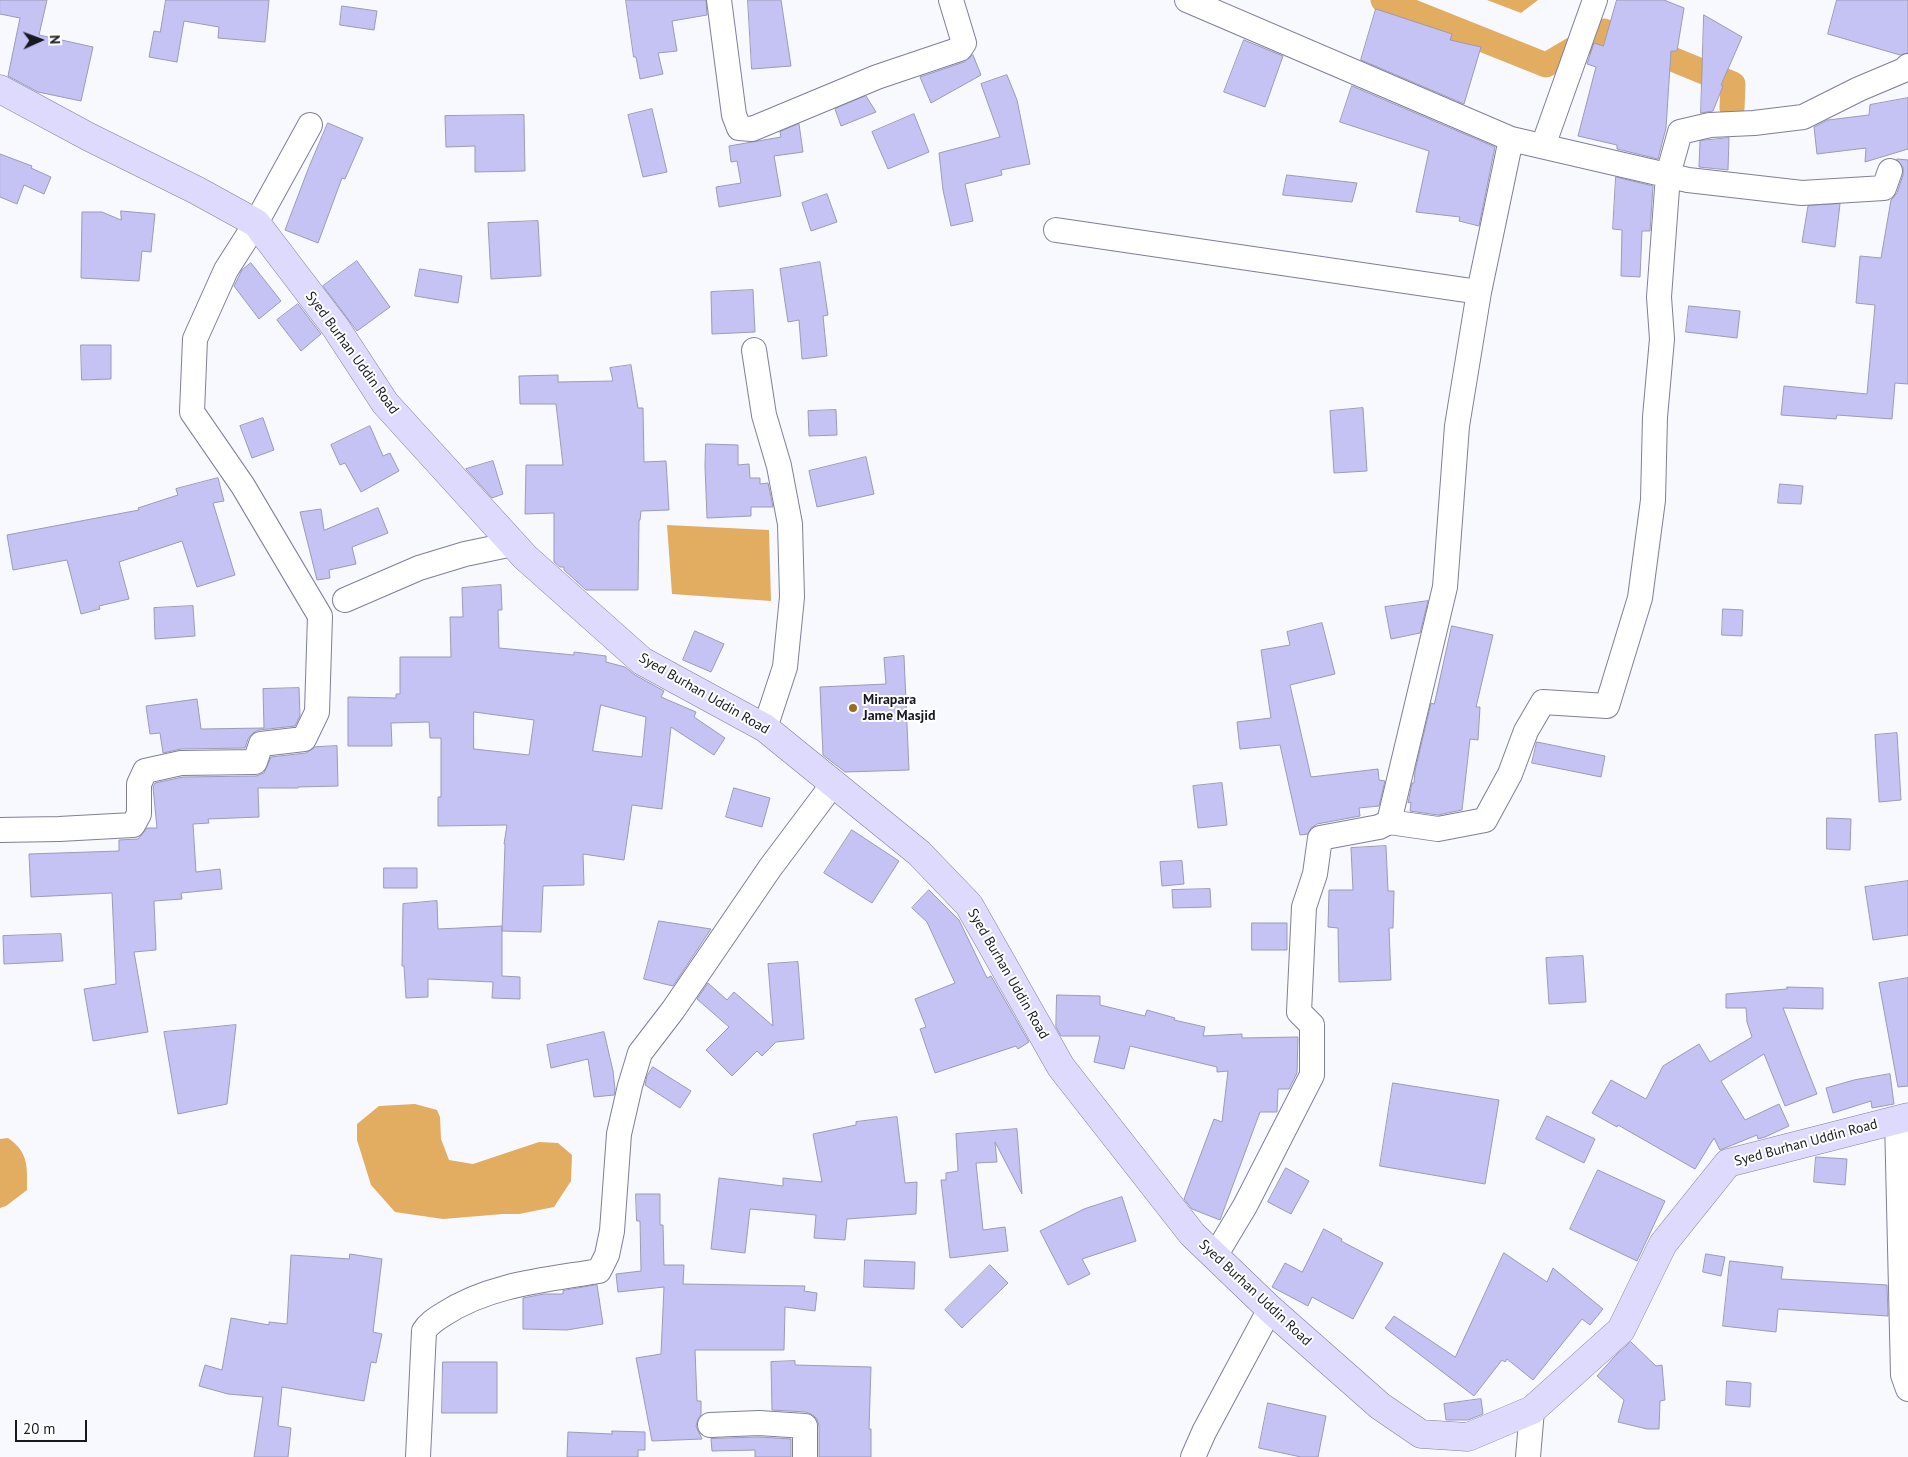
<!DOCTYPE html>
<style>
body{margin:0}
#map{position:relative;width:1908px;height:1457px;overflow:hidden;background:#f8f8ff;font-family:"PT Sans",sans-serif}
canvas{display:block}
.north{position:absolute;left:15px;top:15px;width:50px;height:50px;-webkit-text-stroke:4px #fff;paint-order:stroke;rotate:88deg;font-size:14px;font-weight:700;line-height:20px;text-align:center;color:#181823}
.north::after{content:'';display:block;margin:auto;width:18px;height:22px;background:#181823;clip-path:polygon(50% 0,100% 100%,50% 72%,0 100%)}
.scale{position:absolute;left:15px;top:1420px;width:72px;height:22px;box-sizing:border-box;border:2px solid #181823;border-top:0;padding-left:6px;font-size:15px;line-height:18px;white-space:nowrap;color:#181823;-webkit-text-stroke:4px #fff;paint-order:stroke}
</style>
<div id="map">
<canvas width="1908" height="1457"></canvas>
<div class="north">N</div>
<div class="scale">20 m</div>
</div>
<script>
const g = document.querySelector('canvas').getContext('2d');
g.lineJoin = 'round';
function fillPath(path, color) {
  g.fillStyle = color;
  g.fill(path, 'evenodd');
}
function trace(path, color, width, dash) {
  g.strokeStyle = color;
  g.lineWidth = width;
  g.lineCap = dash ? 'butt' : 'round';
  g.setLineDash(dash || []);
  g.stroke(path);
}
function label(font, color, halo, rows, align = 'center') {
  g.font = font + ' "PT Sans",sans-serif';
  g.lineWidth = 4;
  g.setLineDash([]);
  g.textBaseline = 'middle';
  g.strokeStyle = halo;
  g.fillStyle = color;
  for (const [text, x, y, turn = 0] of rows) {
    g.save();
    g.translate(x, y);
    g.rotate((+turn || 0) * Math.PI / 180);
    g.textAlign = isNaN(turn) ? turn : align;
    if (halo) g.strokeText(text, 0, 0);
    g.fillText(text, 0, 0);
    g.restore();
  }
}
const water = new Path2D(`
 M1487 0H1538L1521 13Z
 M667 525 769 530 771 601 672 594Z
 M415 1104 437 1110 440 1117 441 1139 449 1160 473 1164 539 1142 558 1143 572 1155 571 1181 554 1207 519 1214H503L443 1219 395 1212 371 1185 357 1140V1124L379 1106Z
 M8 1138C29 1153 27 1166 27 1190L6 1206 0 1208V1139Z`);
const canal = new Path2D(`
 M1383 0 1546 65 1604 31 1733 84 1732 108`);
const building = new Path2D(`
 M0 0H47L39 35 93 47 81 101 38 92 8 76 20 18 0 14Z
 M166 0H269L265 42 218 38 219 27 184 21 177 62 149 57 154 31 160 32Z
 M626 0H706L707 15 672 21 677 51 658 53 663 74 640 79 636 57H634Z
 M748 0H781L791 66 752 69Z
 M1617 0H1664L1684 8 1677 51H1671L1666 128 1658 159 1617 149V145L1578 136 1596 67 1587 64 1594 43 1603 46Z
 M1837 0H1908V53L1900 55 1828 34Z
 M342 6 377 11 374 30 340 25Z
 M1376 9 1452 34 1450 40 1481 47 1464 104 1361 60Z
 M1704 15 1742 37 1721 85 1723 86 1713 111 1701 113Z
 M1244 40 1283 56 1265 107 1224 92Z
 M973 55 981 75 931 103 920 77 964 62Z
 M1007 75 1017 100 1030 164 1001 170 1002 175 965 184 973 221 951 226 943 190 939 153 1000 137 981 84Z
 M1352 86 1495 147 1479 226 1459 221 1460 217 1416 212 1429 151 1340 122Z
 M866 96 876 112 841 126 835 109Z
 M1908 98V149L1865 162 1866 148 1817 154 1814 127 1828 120 1869 115 1870 105Z
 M652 109 667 172 643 177 628 115Z
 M914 114 929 152 888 169 872 132Z
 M524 115 525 171 475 172V146L446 147 445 116Z
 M328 123 363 138 345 179 342 178 318 243 285 230 309 167Z
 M799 124 803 152 774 156 781 196 719 207 716 187 741 183 737 161 731 162 729 146 781 137 780 132Z
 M1729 138 1728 170 1699 167 1700 141Z
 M0 154 32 166 31 168 51 177 44 194 24 185 17 204 0 197Z
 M1897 159 1908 160V384L1895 383 1892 419 1837 415 1836 419 1781 415 1784 386 1867 394 1875 305 1856 303 1860 256 1881 258 1891 200 1897 193 1903 175V168Z
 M1287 175 1357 183 1352 202 1283 195Z
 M1616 177 1653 186 1650 231H1642L1640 277 1621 276 1622 230 1613 229Z
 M827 194 837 222 811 231 802 203Z
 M1840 204 1835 247 1802 242 1808 206Z
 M121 211 155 214 151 252 142 251 139 281 81 278 82 212H102L121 220Z
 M538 221 541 276 491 279 488 223Z
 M357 261 390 307 357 331 323 286Z
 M820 262 828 315 823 316 827 356 802 359 799 320 788 322 780 269Z
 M251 263 281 301 259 319 234 286 242 270Z
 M420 269 462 276 458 303 415 296Z
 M753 290 755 332 712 334 711 292Z
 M298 304 321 334 301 351 277 320Z
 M1689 306 1740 311 1737 338 1686 332Z
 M81 345H111V379L82 380Z
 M631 365 638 408H643L644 462 666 461 669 510 641 511 640 520H639L638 590H586L564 570V567H560L554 562V513L525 514 526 465H563L556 404H520L519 376 558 375V382L613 381 610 368Z
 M1363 408 1367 471 1334 473 1330 411Z
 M836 410 837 435 809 436 808 411Z
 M263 418 274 450 252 458 240 426Z
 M370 426 383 456 390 453 399 471 361 492 345 463 340 465 331 445Z
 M706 444 738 445V465L749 464 750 478H760V484L768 483 773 507H751V516L707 518 705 466Z
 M866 457 874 494 817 507 809 471Z
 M493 461 503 494 492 498 466 469Z
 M218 478 224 501 213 503 235 575 197 587 182 541 119 562 129 599 99 606 100 609 81 614 67 560 13 570 7 535 139 510 138 508 178 495 176 489Z
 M1780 484 1803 486 1801 504 1778 503Z
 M378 508 388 533 352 547 356 564 329 570 330 578 317 580 300 512 321 509 324 530Z
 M501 585 502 610H498L499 648 574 655V652L606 656V662L625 667 635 675 664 691 661 697 696 712 694 717 725 738 714 755 671 727 662 809 632 805 624 860 583 854 584 885 543 886 541 932 502 931 505 844H504L507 825 438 826V797H441V738H430L429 722 391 723 392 746H348V697L396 698V694H400V657H451L450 617H463L462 588ZM601 705 646 717 642 757 593 751ZM474 712 534 720 529 755 474 749Z
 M1428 601 1420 633 1391 639 1385 607Z
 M193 606 195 636 155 639 154 608Z
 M1723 609 1743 610 1742 636 1722 635Z
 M1322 623 1335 674 1290 685 1311 777 1378 769 1379 780 1385 781 1379 806 1359 808 1360 816 1317 824 1311 828 1308 834 1300 835 1280 745 1240 749 1237 722 1271 718 1261 650 1290 645 1287 632Z
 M1452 626 1493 635 1476 707H1480L1478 740 1470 739 1462 810 1438 815 1410 811 1411 802 1408 803 1412 783H1414L1415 771 1431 703 1434 704Z
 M695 631 724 644 711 672 683 660Z
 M904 656 909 770 845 772 823 755 820 687 886 684 884 658Z
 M299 688 300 716 295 726 259 730 253 733 248 739 245 748 181 749 163 753 160 733 150 734 146 706 197 699 201 729 264 728 263 689Z
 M1897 733 1901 800 1879 802 1875 735Z
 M1537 742 1605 756 1601 777 1532 763Z
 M337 746 338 786 298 787V788H258L259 817 208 819 209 823 193 824 196 872 220 869 222 889 181 893 182 899 154 901 156 950 134 952 148 1032 93 1041 84 989 116 984 112 893 31 897 29 854 119 851V840L138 839 147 828H157L153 787 155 783 183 777 256 776 264 773 271 757 306 753 315 747Z
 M1222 783 1227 825 1198 828 1193 786Z
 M734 788 770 798 762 827 726 817Z
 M1827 818 1851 819 1850 850 1827 849Z
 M852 830 899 861 872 903 824 873Z
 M1386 846 1388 891H1394L1393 928H1389L1391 980 1339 982 1338 928 1328 927 1329 890H1353L1351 848Z
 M1182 861 1184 884 1162 886 1160 862Z
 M384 868H417V888H384Z
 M1908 881V935L1873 940 1865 887Z
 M1210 889 1211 907 1173 908 1172 890Z
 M929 890 959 920 987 978 991 976 1029 1042 1018 1049 1016 1046 935 1073 920 1029 926 1027 915 999 955 983 927 922 912 908Z
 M437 901 438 929 502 926V976L520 977V999L492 998 493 982 428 979V997L406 998 404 966H402L403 904Z
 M659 921 711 929 673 986 644 979Z
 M1252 923H1287V950H1252Z
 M61 934 63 961 4 964 3 936Z
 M1583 956 1586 1002 1549 1004 1546 958Z
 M798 962 804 1039 776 1042 762 1056 757 1051 732 1076 706 1050 729 1027 697 999 708 983 727 1000 734 992 773 1026 768 964Z
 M1908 978V1086L1898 1087 1879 983Z
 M1787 987 1823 988V1009L1783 1008 1817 1094 1785 1106 1764 1054 1721 1081 1745 1120 1779 1104 1789 1126 1765 1137 1758 1139 1757 1135 1720 1150 1714 1138 1695 1169 1618 1125 1617 1127 1592 1113 1611 1080 1646 1099 1663 1066 1699 1044 1710 1062 1752 1037 1747 1022 1746 1008H1726V994L1787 989Z
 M1057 995 1100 996V1005L1145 1016 1147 1010 1175 1018 1174 1020 1205 1027 1203 1036 1242 1034V1038L1298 1037 1297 1073 1289 1089H1278L1277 1112H1260L1220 1220 1192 1209 1184 1199 1214 1119 1222 1122 1228 1071 1217 1072V1067L1130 1046 1124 1069 1094 1062 1100 1036H1061L1056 1027Z
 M236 1025 227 1104 178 1114 164 1032Z
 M604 1032 613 1071 615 1089 614 1095 594 1097 588 1059 551 1068 547 1045Z
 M653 1067 691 1091 680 1108 645 1085 647 1076Z
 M1890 1074 1894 1104 1872 1108 1871 1101 1833 1113 1826 1088 1854 1080Z
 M1393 1083 1499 1100 1485 1184 1380 1166Z
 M1547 1116 1595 1139 1584 1163 1536 1139Z
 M897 1117 905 1183 917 1182 916 1214 847 1219 845 1240 814 1238 816 1215 750 1209 745 1253 711 1249 719 1178 783 1186V1178L822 1182 813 1134 856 1125V1122Z
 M1017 1129 1022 1194 995 1142 997 1162 976 1163 983 1230 1005 1227 1008 1251 950 1258 941 1180H946V1173L958 1171 956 1134Z
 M1816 1157 1847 1159 1845 1185 1814 1182Z
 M1286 1168 1309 1181 1291 1214 1268 1202Z
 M1598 1170 1665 1201 1637 1261 1570 1229Z
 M636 1194H660V1225H663L664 1265H684L683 1284 805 1286 804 1291 817 1293 815 1311 785 1307 784 1350H695L697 1401H701V1415L698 1419 696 1426 702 1439 652 1441 636 1358 661 1354 664 1287 618 1292 616 1274 641 1271 640 1221H637Z
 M1122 1197 1136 1241 1082 1259 1090 1274 1068 1285 1040 1231 1084 1209Z
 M1324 1229 1342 1239 1341 1241 1383 1263 1353 1319 1312 1297 1308 1306 1272 1287 1285 1263 1302 1272Z
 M1504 1253 1547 1282 1553 1268 1603 1309 1590 1325 1582 1319 1533 1380 1507 1359 1505 1362 1502 1360 1474 1396 1385 1328 1394 1316 1455 1357Z
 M350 1254 382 1259 373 1332 382 1334 376 1363 371 1362 364 1401 282 1387 278 1426 291 1428 288 1457H254L263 1397 228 1394 199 1386 205 1365 222 1370 231 1318 269 1325V1322L287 1324 291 1255 349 1259Z
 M1706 1254 1725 1257 1721 1276 1703 1272Z
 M865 1260 915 1262 914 1289 864 1287Z
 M1730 1261 1783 1267 1781 1279 1887 1285 1888 1316 1778 1309 1776 1332 1723 1326Z
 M990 1265 1008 1283 962 1328 945 1310Z
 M597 1285 603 1324 567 1330 523 1329V1298L544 1294H563V1291Z
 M1631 1342 1656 1366 1662 1365 1665 1400 1660 1401 1659 1429H1647L1618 1422 1624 1400 1597 1376 1615 1356Z
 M795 1361V1365L871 1367 869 1429H871V1457H819V1426L817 1419 813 1415 806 1412 772 1410 771 1362Z
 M443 1362H497V1413H442Z
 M1727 1381 1751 1383 1750 1407 1726 1405Z
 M1481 1399 1483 1414 1468 1420H1446L1444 1404Z
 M1268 1403 1326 1416 1318 1457H1301L1259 1448Z
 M612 1431 645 1432V1450H638V1457H567L568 1432 612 1434Z
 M759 1437 791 1439V1457H755V1450L712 1451 711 1439Z`);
const street = new Path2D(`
 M719 0 734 115 739 128 752 129 877 77 960 49 964 43 951 0
 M1187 0 1511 139 1688 180 1802 193 1884 188 1890 171
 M1543 146 1595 0
 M1056 230 1479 292
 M754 350 764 415 779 466 790 524 792 597 785 667 765 728
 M345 600 419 568 465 554 513 544
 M1389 822 1438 829 1485 820 1510 774 1526 731 1543 702 1607 706 1640 598 1653 500 1655 417 1662 339 1659 297 1668 175 1680 132 1710 125 1754 123 1803 117 1859 89 1904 70 1908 66
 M0 830 59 829 133 825 139 814V784L145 771 181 763 255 762 261 744 304 739 317 712 320 616 243 486 192 412 195 339 226 270 256 223 310 125
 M1897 1119 1903 1375 1908 1389
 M1215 1256 1245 1206 1312 1075V1025L1299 1012 1304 907 1315 874 1320 838 1379 827 1389 822 1445 587 1457 426 1479 292 1511 139
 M710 1425 759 1423 805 1426V1457
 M418 1457 424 1331C429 1323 436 1319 444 1314 490 1284 546 1280 599 1271L607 1255 612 1231 619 1134 630 1086 640 1053 673 1010 770 868 833 784
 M1193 1457 1204 1432 1270 1309
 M1528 1457 1532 1410`);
const secondary = new Path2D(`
 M0 89 89 137 196 190 256 223 336 328 385 403 525 557 642 661 765 728 919 853 969 905 1061 1067 1192 1234 1270 1309 1380 1406 1421 1434 1468 1437 1532 1410 1621 1330 1663 1244 1728 1163 1908 1117`);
const markers = [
 [853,708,5,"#9c6c1e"]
];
const streetNames = [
 ["Syed Burhan Uddin Road",352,353,54],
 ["Syed Burhan Uddin Road",704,694,30],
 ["Syed Burhan Uddin Road",1008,974,60],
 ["Syed Burhan Uddin Road",1806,1143,-15],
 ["Syed Burhan Uddin Road",1255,1293,43]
];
const poiNames = [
 ["Mirapara",863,700],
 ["Jame Masjid",863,716]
];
fillPath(water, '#e2ad60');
trace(canal, '#e2ad60', 25);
fillPath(building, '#c5c3f4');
trace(building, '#9b9ab8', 1);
trace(street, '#7f7e9b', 26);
trace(secondary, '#7f7e9b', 29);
trace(street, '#fff', 24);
trace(secondary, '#dedafe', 28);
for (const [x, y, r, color] of markers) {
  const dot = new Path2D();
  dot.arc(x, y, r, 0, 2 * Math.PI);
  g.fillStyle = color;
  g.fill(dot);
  trace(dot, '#fff', 2);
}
label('14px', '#181823', '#fff', streetNames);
label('bold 14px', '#181823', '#fff', poiNames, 'left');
</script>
